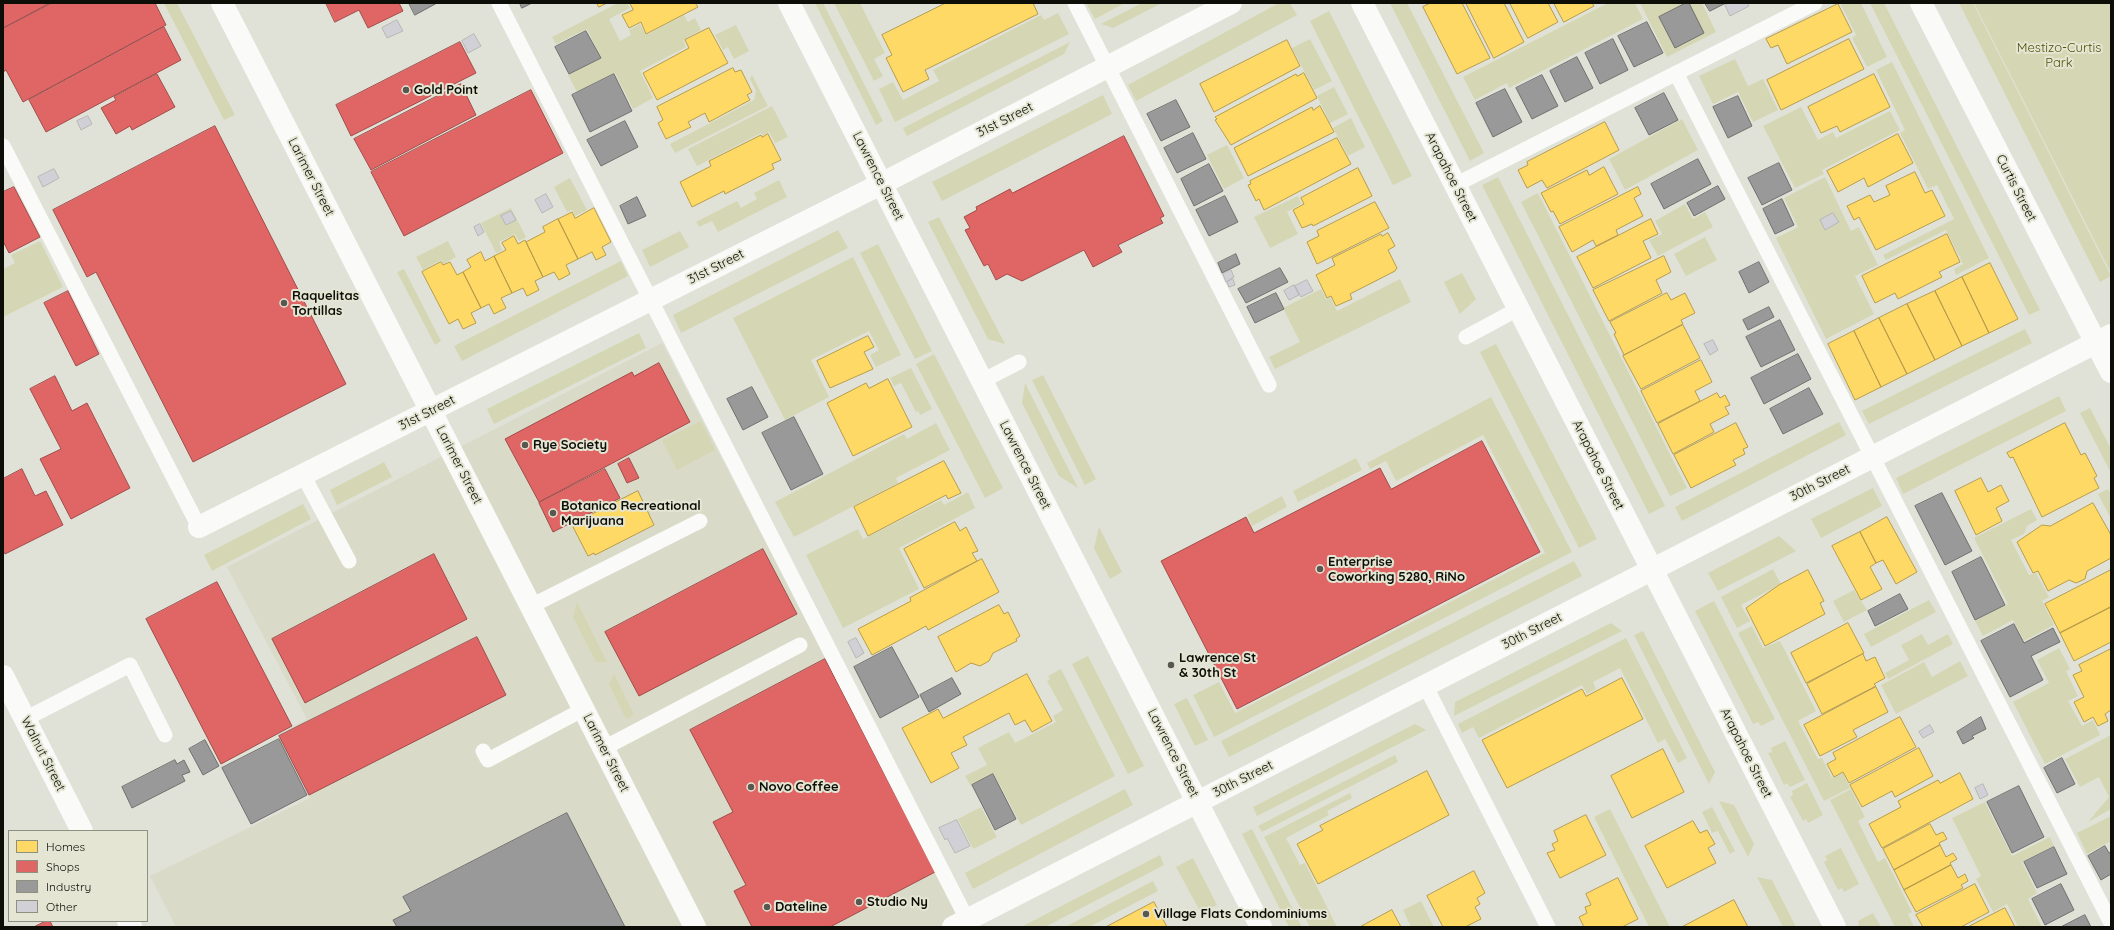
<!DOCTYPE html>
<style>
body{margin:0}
#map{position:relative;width:2114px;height:930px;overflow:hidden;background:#e0e2d7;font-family:Quicksand,sans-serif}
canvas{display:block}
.frame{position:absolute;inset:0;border:4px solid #0e0e08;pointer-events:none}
.legend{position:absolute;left:8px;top:830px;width:140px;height:92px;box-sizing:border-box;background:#e4e6d3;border:1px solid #8e9082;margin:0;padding:5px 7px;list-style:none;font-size:12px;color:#0e0e08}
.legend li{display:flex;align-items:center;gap:8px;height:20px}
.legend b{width:20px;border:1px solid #8e9082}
</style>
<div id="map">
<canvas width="2114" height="930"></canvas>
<div class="frame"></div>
<ul class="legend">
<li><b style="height:11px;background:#ffd966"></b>Homes</li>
<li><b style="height:11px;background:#e06666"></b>Shops</li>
<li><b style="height:11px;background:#999"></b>Industry</li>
<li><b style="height:11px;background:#d1d0d6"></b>Other</li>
</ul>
</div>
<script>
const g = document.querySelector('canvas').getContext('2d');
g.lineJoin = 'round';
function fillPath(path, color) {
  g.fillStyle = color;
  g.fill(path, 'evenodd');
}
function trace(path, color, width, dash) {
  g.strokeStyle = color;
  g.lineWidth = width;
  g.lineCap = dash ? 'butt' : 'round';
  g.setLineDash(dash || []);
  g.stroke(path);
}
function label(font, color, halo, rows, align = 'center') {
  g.font = font + ' Quicksand,sans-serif';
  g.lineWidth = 4;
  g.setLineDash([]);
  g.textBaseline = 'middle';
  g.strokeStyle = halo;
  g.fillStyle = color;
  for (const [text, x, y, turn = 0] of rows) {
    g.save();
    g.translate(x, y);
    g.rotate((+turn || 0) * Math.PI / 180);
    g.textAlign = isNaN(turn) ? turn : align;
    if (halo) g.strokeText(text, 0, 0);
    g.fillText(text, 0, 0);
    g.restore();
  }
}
const built = new Path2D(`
 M662 343 965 927H176L150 876 310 798 278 735 307 719 227 567Z`);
const green = new Path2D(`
 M164 3H177L235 115 224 120Z
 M618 3H627L630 8 609 19 620 41 631 35 629 30 640 24 646 35 684 15 688 22 695 18 701 30 683 40 686 47 640 71 653 98 633 109 615 73 577 92 568 75 601 58 587 29 556 44 552 37Z
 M815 3H823L883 121 876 125Z
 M834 3H860L885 53 874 59 883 76 874 81Z
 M1086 3H1125L1095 19Z
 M1142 3H1162L1113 28 1101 24Z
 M1279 3H1290L1297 15 1136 101 1128 85Z
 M1390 3H1407L1484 153 1470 161Z
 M1608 3H1635L1643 19 1509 88 1507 83 1475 100 1463 77Z
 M1640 3H1702L1716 32 1667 57Z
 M1840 3H1861L1887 57 1867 67 1852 38 1856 35Z
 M1870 3H1884L2040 310 2029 315Z
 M1959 3H1973L2111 276 2100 282Z
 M1974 3H2111V273Z
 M1329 11 1412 176 1393 185 1310 21Z
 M1058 13 1069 34 895 122 879 89 893 82 903 100 939 81 933 70 1041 15 1044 20Z
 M736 25 749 51 734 59 728 47 723 50 715 35Z
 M1310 39 1332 81 1314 90 1292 48Z
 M1070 42 1064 54 907 136 903 128Z
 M1735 59 1748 86 1763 79 1778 110 1753 122 1738 92 1713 104 1699 76Z
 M1892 62 1989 258 1956 275 1954 269 1963 264 1946 230 1886 260 1883 255 1954 219 1937 185 1928 189 1900 133 1905 130 1876 70Z
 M752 75 768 106 675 153 670 144 754 100 756 91 750 79Z
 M1334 87 1348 114 1330 123 1317 96Z
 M1103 95 1112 114 942 201 932 182Z
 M772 106 788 137 775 143 769 132 763 136 761 133 697 166 688 149Z
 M1801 107 1818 140 1833 132 1836 138 1890 111 1900 130 1822 170 1824 174 1795 188 1763 126Z
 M1351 118 1365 147 1348 156 1333 128Z
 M1682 119 1698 150 1625 190 1609 159Z
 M1227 145 1244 178 1224 189 1207 155Z
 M1498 177 1665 506 1649 514 1482 185Z
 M1825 177 1851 231 1859 227 1878 265 1855 276 1874 314 1826 339 1776 238 1798 227 1784 198Z
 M570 178 587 210 575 216 572 210 567 212 554 187Z
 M779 180 787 197 718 232 712 221 699 227 696 222 737 201 741 208 757 199 754 193Z
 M1538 193 1687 488 1670 496 1521 202Z
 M1298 196 1301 204 1287 212 1298 234 1270 248 1254 217Z
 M1685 204 1693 219 1705 212 1713 227 1658 256 1649 240 1662 234 1655 221Z
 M511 208 526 237 519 241 515 234 499 242 502 250 496 253 481 223Z
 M939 217 1005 344 988 339 928 222Z
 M838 230 848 248 681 333 673 315Z
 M680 231 689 247 650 267 642 250Z
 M1705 237 1717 260 1686 276 1674 254Z
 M40 241 63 287 3 317V269L15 263 11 255Z
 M448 241 456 257 443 264 441 260 423 270 416 257Z
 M878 244 932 351 915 359 860 253Z
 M853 257 901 355 876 367 870 355 879 350 869 331 811 360 829 397 785 420 733 318Z
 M621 261 628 276 462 361 454 346Z
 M404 269 441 341 435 345 397 272Z
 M1462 273 1476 299 1460 314 1444 282Z
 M1400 279 1411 302 1275 369 1269 357 1300 342 1283 308 1321 289 1327 300 1330 297 1337 311Z
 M2025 329 2032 343 1869 424 1862 411Z
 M639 333 646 348 494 424 487 409Z
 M1496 344 1597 539 1579 548 1480 352Z
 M934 354 1003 488 985 498 916 364Z
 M911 368 932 409 920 415 918 411 916 412 901 383 894 386 890 378Z
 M1043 375 1096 479 1085 485 1032 380Z
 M1025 383 1078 488 1059 476 1022 403Z
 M2059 396 2066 411 1903 494 1896 478Z
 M1491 397 1572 552 1214 737 1193 695 1219 682 1235 713 1545 553 1483 435 1396 481 1386 461 1370 469 1367 463Z
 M2090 408 2111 449V473L2080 413Z
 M701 421 715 450 677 470 662 440Z
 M1839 422 1846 435 1682 521 1675 507Z
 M936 423 950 450 896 478 898 483 794 537 775 502 904 434 907 439Z
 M1356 458 1362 470 1298 502 1293 491Z
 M384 462 392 477 337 505 330 490Z
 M1873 488 1882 506 1821 538 1811 519Z
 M2108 489 2111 495V519L2098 494Z
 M968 492 975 508 899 548 919 589 843 628 806 555 858 529 863 539 941 500 944 505Z
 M1282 496 1287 507 1252 526 1247 515Z
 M303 504 311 519 212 571 204 555Z
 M2031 509 2037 520 2027 526 2024 534 2011 540 2029 575 2036 573 2049 597 2042 601 2054 625 2024 641 2013 620 1983 636 1975 621 2008 604 1974 538Z
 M1099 527 1122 572 1110 579 1094 548Z
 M1779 536 1796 551 1718 591 1708 573Z
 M1574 561 1582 576 1229 757 1221 741Z
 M1773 569 1781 584 1741 605 1750 621 1737 628 1721 597Z
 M1854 590 1867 610 1844 622 1833 601Z
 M1929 600 1936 612 1871 647 1864 634Z
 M1714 601 1775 719 1761 726 1758 722 1753 724 1695 611Z
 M577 602 607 662H596L573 617Z
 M1611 623 1622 631 1454 716 1455 702Z
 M1752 626 1763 648 1780 641 1816 711 1798 721 1818 759 1822 758 1832 778 1843 773 1850 788 1824 801 1738 633Z
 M1643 631 1715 772 1709 784 1634 635Z
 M1922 634 1928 645 1948 634 1953 644 1888 679 1885 673 1909 660 1901 645Z
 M1626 638 1687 758 1678 763 1665 739 1658 743 1620 668 1593 682 1596 689 1587 694 1582 685 1479 738 1473 727 1462 733 1458 724Z
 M2059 648 2070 669 2066 671 2078 696 2068 701 2082 726 2093 720 2100 735 2045 764 2013 702 2049 683 2037 660Z
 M1088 656 1144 766 1128 774 1072 664Z
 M1960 661 1968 676 1896 714 1881 685 1924 662 1932 677Z
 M1061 669 1115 776 1021 825 994 774 971 786 965 776 987 765 978 748 1009 732 1015 743 1056 722 1053 716 1063 710 1047 681 1050 679 1048 676Z
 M614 674 634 715 626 719 609 684Z
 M1187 698 1208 740 1195 746 1174 704Z
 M1415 724 1426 730 1257 816 1253 807Z
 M2111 735V809L2088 822 2109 797 2099 777 2080 787 2065 759Z
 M1785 741 1805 780 1790 787 1787 783 1784 785 1768 753 1772 752 1771 748Z
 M1395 755 1398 762 1262 832 1258 826Z
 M1807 783 1823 815 1808 823 1806 819 1803 821 1790 797 1793 795 1792 791Z
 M1125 789 1133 805 973 889 965 873Z
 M1851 789 1865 817 1858 821 1878 862 1885 858 1912 912 1908 914 1914 927H1895L1830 800Z
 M1350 793 1352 798 1327 811 1329 815 1286 838 1300 865 1305 863 1337 927H1310L1264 837Z
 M1719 801 1734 805 1754 844 1748 857Z
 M1985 802 2012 856 2050 837 2054 846 2022 862 2037 893 2028 899 2042 927H2018L2007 904 1993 912 1976 879 1981 876 1952 818Z
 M981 807 997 837 973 849 958 819Z
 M1712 807 1735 851 1730 854 1718 831 1712 833 1702 812Z
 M1610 809 1670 927H1649L1594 817Z
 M2111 816V846L2109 842 2087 854 2077 833Z
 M1252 829 1302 927H1289L1242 834Z
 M1841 848 1859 884 1844 892 1842 888 1838 890 1824 862 1827 860 1825 856Z
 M1160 855 1164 865 1045 927H1021Z
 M1193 858 1217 905 1201 913 1176 867Z
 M1757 877 1772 880 1795 925 1794 927H1783Z
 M1153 881 1158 891 1089 927H1065Z
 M1421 901 1434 927H1411L1403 910Z
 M1873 913 1881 927H1857L1859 924 1858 921Z`);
const homes = new Path2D(`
 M597 3H607L599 7Z
 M630 3H695L698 7 646 34 641 22 629 28 622 15 633 10Z
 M946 3H1033L1038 14 925 70 929 79 903 92 886 58 892 55 882 35Z
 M1431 3H1462L1490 58 1457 74 1423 7Z
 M1466 3H1504L1524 42 1494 58Z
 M1510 3H1548L1558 22 1528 38Z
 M1554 3H1592L1594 6 1564 22Z
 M1838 4 1852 32 1787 64 1778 45 1771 48 1766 39Z
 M709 28 728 63 657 100 643 73 689 48 685 40Z
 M1849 39 1864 69 1781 110 1767 80Z
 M1287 40 1300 66 1214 112 1200 84Z
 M733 68 735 72 741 70 752 92 747 95 750 100 709 122 705 113 688 122 691 127 666 139 658 123 663 120 657 107Z
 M1304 73 1317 98 1231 145 1215 120 1217 119 1215 117 1296 74 1297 76Z
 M1874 74 1890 107 1840 132 1837 126 1821 133 1808 107Z
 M1320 106 1334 132 1248 176 1234 148 1312 107 1313 110Z
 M1605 122 1619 150 1547 188 1542 180 1527 188 1518 170 1528 165 1527 162Z
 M768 134 781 160 772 164 774 169 725 194 724 191 692 207 680 182 711 166 709 161 761 135 762 137Z
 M1898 134 1913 163 1868 187 1864 178 1838 192 1827 171Z
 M1337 138 1351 164 1264 210 1259 199 1256 201 1248 185 1251 184 1250 181Z
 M1604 167 1618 194 1560 224 1553 211 1551 212 1541 193 1587 170 1589 175Z
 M1358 168 1372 196 1313 226 1312 224 1302 228 1293 210 1304 204 1301 198Z
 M1915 172 1925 193 1932 190 1945 216 1876 250 1859 217 1854 220 1847 206 1870 195 1874 202 1890 195 1886 186Z
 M1638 187 1641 194 1634 198 1643 216 1616 230 1618 235 1596 246 1593 240 1572 252 1559 227Z
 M1375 202 1389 228 1317 264 1307 242 1319 236 1317 231Z
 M594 208 611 242 602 247 606 255 596 260 592 252 578 259 558 219 572 212 575 218Z
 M558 219 578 259 566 265 570 274 559 280 554 272 543 277 526 242 545 232 543 227Z
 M1651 219 1658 234 1643 241 1651 258 1593 288 1577 257Z
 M1388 233 1395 246 1388 250 1397 268 1395 271 1350 294 1352 299 1336 306 1331 296 1327 298 1316 275 1335 265 1332 258 1381 234 1382 236Z
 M1947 234 1960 262 1939 272 1942 277 1898 299 1895 293 1875 303 1862 276Z
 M514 236 518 244 525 240 543 277 535 281 539 290 527 296 523 288 512 293 494 256 506 250 502 243Z
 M481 252 485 261 494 256 512 293 501 298 506 308 494 314 489 304 481 308 463 272 471 267 467 260Z
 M1664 256 1671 272 1656 280 1662 293 1609 321 1593 290Z
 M441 262 443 265 450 262 457 275 463 272 481 308 471 313 476 323 463 329 458 319 449 324 422 272Z
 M1990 263 2018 319 1989 333 1962 277Z
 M1962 277 1989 333 1962 346 1935 291Z
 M1935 291 1962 346 1935 360 1907 304Z
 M1667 293 1671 300 1685 293 1695 313 1681 320 1683 324 1624 355 1614 334 1616 333 1610 322Z
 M1907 304 1935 360 1907 374 1879 318Z
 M1879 318 1907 374 1881 387 1854 331Z
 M1683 325 1700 358 1641 389 1623 356Z
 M1854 331 1881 387 1855 400 1828 344Z
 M868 336 874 347 864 352 873 369 830 388 817 361Z
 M1701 360 1712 382 1695 391 1700 401 1657 423 1641 391Z
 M888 379 912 427 853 456 827 403 866 383 869 388Z
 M1717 393 1720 398 1725 395 1730 405 1725 407 1729 414 1710 424 1714 432 1673 454 1658 424Z
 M1736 423 1748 447 1743 449 1745 454 1733 460 1736 465 1691 488 1674 455Z
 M2065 423 2081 455 2085 453 2097 476 2094 478 2099 488 2042 517 2013 457 2010 458 2007 453Z
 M944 461 961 493 948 499 946 495 868 536 854 507Z
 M1981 478 1988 492 2001 485 2009 501 1996 508 2002 521 1976 535 1955 491Z
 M638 491 654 525 595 555 594 553 588 556 573 527 581 523 579 521Z
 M2093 503 2111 535V558L2087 571 2085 579 2076 583 2069 580 2048 591 2038 571 2033 573 2017 542 2042 525 2050 526Z
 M1887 517 1917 572 1896 584 1883 560 1876 563 1860 532Z
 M955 522 960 531 966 527 978 551 972 553 977 561 924 588 904 549Z
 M1860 532 1876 563 1870 567 1882 589 1861 600 1832 546Z
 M982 559 999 592 928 630 926 626 872 655 858 629 911 601 910 598Z
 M1808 570 1824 601 1820 603 1825 614 1765 646 1746 608 1779 585Z
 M2111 570V607L2060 633 2045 604Z
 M999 605 1004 614 1008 612 1020 636 1016 639 1017 641 993 653 989 661 980 666 971 663 956 672 938 637Z
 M2111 607V642L2074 661 2060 633Z
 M1848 623 1864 653 1806 683 1791 653Z
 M2111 649V710L2105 714 2108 721 2098 726 2093 717 2084 722 2074 702 2084 697 2073 675 2082 671 2079 665Z
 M1863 654 1866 661 1875 657 1885 678 1874 684 1876 686 1822 714 1807 684Z
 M1027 674 1052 721 1032 732 1025 720 1015 725 1009 713 963 737 967 745 951 753 959 768 931 783 902 728 938 709 943 718Z
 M1622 678 1643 719 1507 788 1482 740 1582 689 1586 696Z
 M1876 687 1888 712 1853 730 1857 737 1820 756 1804 725Z
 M1900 717 1916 747 1849 783 1843 772 1834 777 1827 764 1836 759 1833 753Z
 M1919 748 1933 776 1895 797 1892 791 1862 807 1850 785Z
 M1663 749 1684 792 1632 818 1611 776Z
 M1427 771 1449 815 1318 884 1297 844 1323 830 1320 826Z
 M1960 773 1973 799 1882 848 1869 824 1901 807 1898 801 1938 780 1940 783Z
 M1586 815 1606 855 1560 878 1547 853 1555 850 1552 844 1558 841 1554 831Z
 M1693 821 1700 833 1707 830 1715 844 1708 848 1716 863 1667 888 1645 846Z
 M1930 824 1936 835 1943 832 1947 839 1939 843 1940 845 1894 870 1883 849Z
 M1940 845 1946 857 1953 853 1957 859 1950 863 1951 865 1904 890 1894 870Z
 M1951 865 1958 878 1965 874 1968 881 1961 885 1963 888 1916 912 1904 890Z
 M1474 871 1485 893 1477 898 1480 904 1475 907 1481 919 1465 927H1443L1427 896Z
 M1618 878 1638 919 1622 927H1584L1579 917 1587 913 1585 907 1591 905 1586 894Z
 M1975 884 1989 912 1961 927H1923L1916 915Z
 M1734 900 1748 927H1682Z
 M1154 902 1167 927H1106Z
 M2005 908 2015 927H1968Z
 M1392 910 1401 927H1360Z`);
const shops = new Path2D(`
 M3 3H50L3 28Z
 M52 3H155L166 25 23 102 6 70 3 72V29Z
 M326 3H399L403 11 368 28 359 10 335 22Z
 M164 27 181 60 46 132 29 100Z
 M460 42 476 73 351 136 336 105Z
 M157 74 175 107 132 130 130 126 116 134 101 108 116 100 114 97Z
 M461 84 476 115 371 170 354 139Z
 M531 90 563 153 404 236 371 172Z
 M215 126 346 384 193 462 96 272 87 277 53 210Z
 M1124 136 1164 216 1160 218 1163 223 1118 245 1122 252 1093 267 1084 250 1022 281 1007 274 996 280 988 264 984 266 965 230 970 228 964 217 977 210 976 207 1010 189 1012 193Z
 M14 187 40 237 9 253 3 241V192Z
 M68 291 99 354 76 366 44 303Z
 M659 363 690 422 539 502 505 439 632 372 634 376Z
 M55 376 72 411 87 403 130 488 71 519 40 459 61 449 30 389Z
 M1482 441 1540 552 1237 709 1161 561 1246 517 1254 533 1380 468 1391 489Z
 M629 458 639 478 627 483 618 464Z
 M22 469 35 496 46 491 63 525 5 554 3 550V479Z
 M605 469 620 498 553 532 539 503Z
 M763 549 797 614 639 696 605 632Z
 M434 554 467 619 305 703 272 639Z
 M217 582 292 726 221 764 146 619Z
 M477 637 506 695 309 795 279 736Z
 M825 659 935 872 830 927H752L734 891 746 885 713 822 733 812 690 730Z
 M46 921H50L53 927H34Z`);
const industry = new Path2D(`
 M409 3H437L415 15Z
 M520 3H532L522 8Z
 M1686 3H1689L1704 33 1675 48 1659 17Z
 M1705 3H1726L1710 11Z
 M1647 22 1663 53 1634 67 1618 36Z
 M586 31 601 58 569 74 555 47Z
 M1613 39 1628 70 1600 84 1585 53Z
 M1577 57 1593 88 1565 102 1550 71Z
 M614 74 632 111 590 132 572 95Z
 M1542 75 1558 106 1532 119 1516 88Z
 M1505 89 1522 122 1493 137 1476 103Z
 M1664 93 1678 120 1649 135 1635 108Z
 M1738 96 1752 126 1728 138 1713 107Z
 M1176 100 1190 127 1161 141 1147 114Z
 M625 121 638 147 601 166 587 140Z
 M1193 133 1206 159 1177 173 1164 148Z
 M1698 159 1711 184 1664 209 1651 184Z
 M1779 163 1792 190 1762 205 1748 178Z
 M1209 164 1223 191 1194 206 1181 179Z
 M1718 186 1725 199 1694 216 1687 203Z
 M1225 196 1238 222 1209 236 1196 210Z
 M637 197 646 216 628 224 620 206Z
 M1782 199 1794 225 1775 234 1763 209Z
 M1236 254 1240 264 1222 273 1218 263Z
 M1759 262 1769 282 1749 293 1739 272Z
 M1280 268 1288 282 1246 303 1238 289Z
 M1276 293 1284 309 1255 323 1247 307Z
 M1769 307 1774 317 1748 330 1743 320Z
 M1780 320 1795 350 1761 367 1746 337Z
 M1798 354 1811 379 1764 404 1751 378Z
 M752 387 768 417 743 430 727 399Z
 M1809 388 1823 414 1783 434 1770 409Z
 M794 417 823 474 791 490 762 433Z
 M1942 493 1972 551 1945 565 1915 506Z
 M1981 557 2005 605 1975 620 1952 572Z
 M1900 594 1908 609 1875 626 1868 611Z
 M2014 624 2024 643 2053 628 2060 642 2031 656 2043 680 2010 697 1981 641Z
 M892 647 919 697 880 718 854 667Z
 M952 678 961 694 929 712 920 695Z
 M1981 717 1986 729 1972 736 1974 738 1963 744 1957 732Z
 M279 739 307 795 251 824 222 768Z
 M205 740 219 766 203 775 189 749Z
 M2062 758 2075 784 2057 793 2044 768Z
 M175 760 177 764 184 760 190 772 182 775 185 781 132 808 122 787Z
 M993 774 1016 819 995 830 972 785Z
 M2019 786 2044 837 2012 853 1987 802Z
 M567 813 625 927H397L393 920 411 911 403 897Z
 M2105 846 2109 853 2111 852V874L2101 880 2088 856Z
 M2054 847 2067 874 2037 888 2024 862Z
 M2061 884 2074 910 2045 925 2032 899Z
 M2085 915 2091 927H2061Z`);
const building = new Path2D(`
 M1730 3H1747L1749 6 1730 16 1725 5Z
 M397 20 403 31 387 38 382 28Z
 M474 34 481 46 468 53 462 41Z
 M88 116 92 124 81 130 77 121Z
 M54 169 59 178 43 187 38 177Z
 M546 194 553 207 542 213 535 200Z
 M511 211 516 220 506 225 501 216Z
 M1833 213 1839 222 1825 230 1820 220Z
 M480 224 484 232 478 236 474 227Z
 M1231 270 1234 277 1226 282 1223 274Z
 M1233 279 1235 285 1229 287 1227 282Z
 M1307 280 1313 291 1301 297 1295 286Z
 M1294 285 1299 295 1289 300 1284 291Z
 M1713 340 1718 350 1710 355 1704 344Z
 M856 638 864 653 856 658 848 642Z
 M1930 725 1934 732 1923 738 1919 732Z
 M1983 784 1988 795 1980 799 1975 788Z
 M957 820 970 846 955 853 947 838 945 840 939 828Z`);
const service = new Path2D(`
 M499 3 971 927
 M1075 3 1269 385
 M1676 73 2111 923
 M3 146 199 527
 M1455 185 1815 3
 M1466 337 1518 309
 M982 381 1019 362
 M303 475 349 561
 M531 606 700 521
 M1425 685 1548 927
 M25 719 130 665 165 735
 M604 748 800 645
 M483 751 488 760 584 709`);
const minor = new Path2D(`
 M1921 3 2111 372
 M199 527 881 184 1231 3
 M953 927 2111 335`);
const tertiary = new Path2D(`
 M222 3 695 927
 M789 3 1261 927
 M1362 3 1835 927
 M3 676 82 831
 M128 921 131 927`);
const markers = [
 [406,90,4,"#585850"],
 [284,303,4,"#585850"],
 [525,445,4,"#585850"],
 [553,513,4,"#585850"],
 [1320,569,4,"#585850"],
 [1171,665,4,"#585850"],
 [751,787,4,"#585850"],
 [859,902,4,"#585850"],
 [767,907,4,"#585850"],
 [1146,914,4,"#585850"]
];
const parkNames = [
 ["Mestizo-Curtis",2059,48],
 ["Park",2059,63]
];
const poiNames = [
 ["Gold Point",414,90],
 ["Raquelitas",292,296],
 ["Tortillas",292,311],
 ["Rye Society",533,445],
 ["Botanico Recreational",561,506],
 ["Marijuana",561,521],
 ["Enterprise",1328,562],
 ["Coworking 5280, RiNo",1328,577],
 ["Lawrence St",1179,658],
 ["& 30th St",1179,673],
 ["Novo Coffee",759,787],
 ["Studio Ny",867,902],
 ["Dateline",775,907],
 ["Village Flats Condominiums",1154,914]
];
const streetNames = [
 ["31st Street",1005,120,-27],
 ["Lawrence Street",878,176,63],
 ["Larimer Street",311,177,63],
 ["Arapahoe Street",1451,177,63],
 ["Curtis Street",2016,188,63],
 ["31st Street",716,267,-27],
 ["31st Street",427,413,-27],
 ["Larimer Street",459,465,63],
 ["Lawrence Street",1025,465,63],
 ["Arapahoe Street",1598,465,63],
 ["30th Street",1820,483,-27],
 ["30th Street",1532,631,-27],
 ["Larimer Street",606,753,63],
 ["Lawrence Street",1173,753,63],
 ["Arapahoe Street",1746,753,63],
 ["Walnut Street",43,754,63],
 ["30th Street",1243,779,-27]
];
fillPath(built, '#d9dac7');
fillPath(green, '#d5d7b4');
fillPath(homes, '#ffd966');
trace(homes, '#b79c4a', 1);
fillPath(shops, '#e06666');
trace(shops, '#a14c4a', 1);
fillPath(industry, '#999');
trace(industry, '#6f6f6e', 1);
fillPath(building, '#d1d0d6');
trace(building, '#b6b7b4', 1);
trace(service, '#fafbf9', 15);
trace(minor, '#fafbf9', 22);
trace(tertiary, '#fafbf9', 22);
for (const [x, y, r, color] of markers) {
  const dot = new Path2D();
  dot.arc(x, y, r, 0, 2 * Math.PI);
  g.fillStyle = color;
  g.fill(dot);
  trace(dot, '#e4e6d3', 1.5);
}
label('13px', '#525207', '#e4e6d3', parkNames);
label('bold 13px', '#0e0e08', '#e4e6d3', poiNames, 'left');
label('13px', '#0e0e08', '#e4e6d3', streetNames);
</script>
